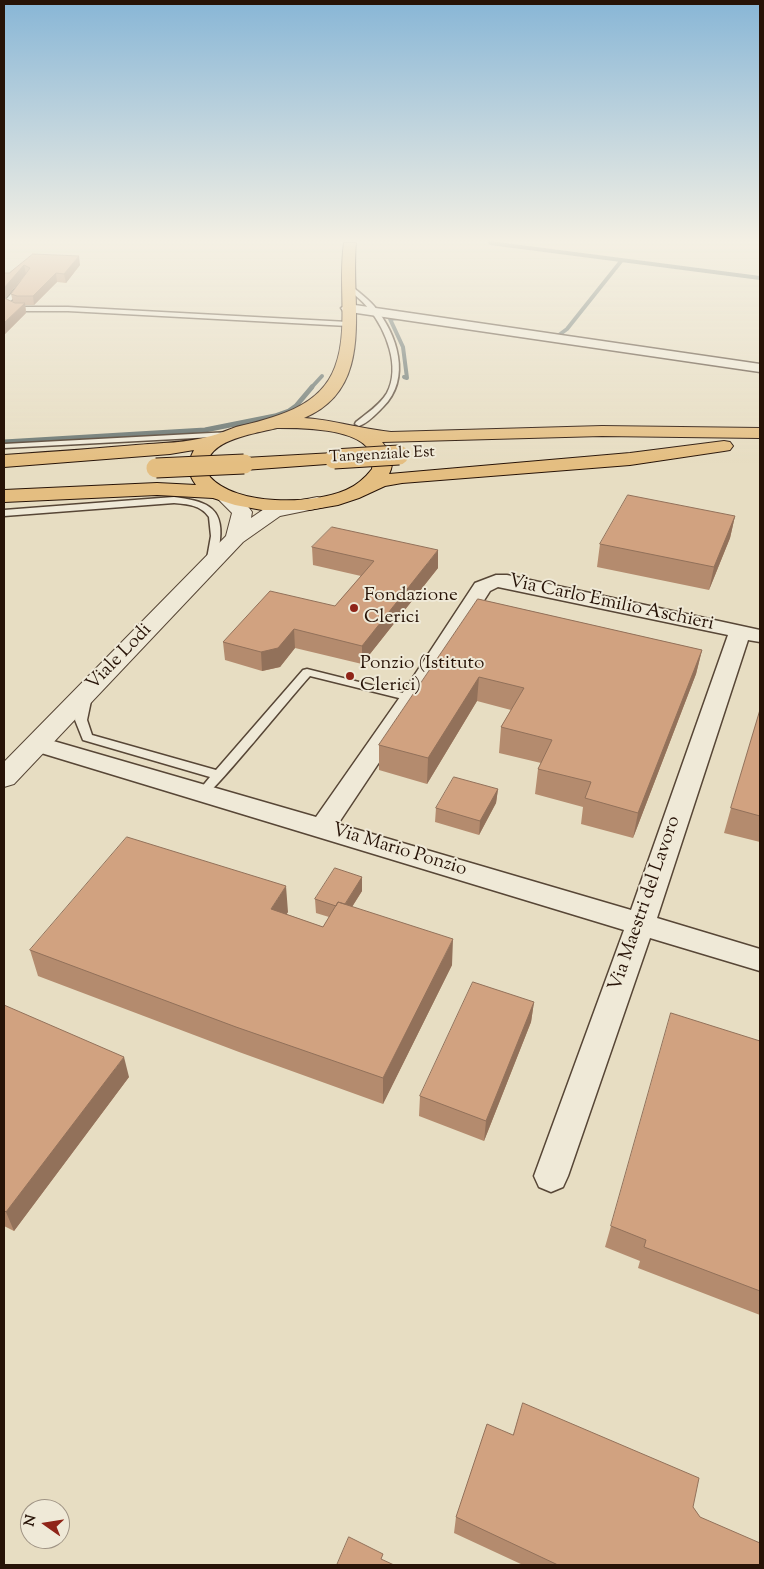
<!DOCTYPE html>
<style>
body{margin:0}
#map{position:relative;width:764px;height:1569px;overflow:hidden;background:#e7ddc2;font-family:"Sorts Mill Goudy",serif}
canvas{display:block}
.frame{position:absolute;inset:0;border:5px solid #271307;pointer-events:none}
.north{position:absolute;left:20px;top:1499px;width:50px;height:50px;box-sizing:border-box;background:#efe9d7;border:1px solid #9f9384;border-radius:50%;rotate:283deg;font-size:14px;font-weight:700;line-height:20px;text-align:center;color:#271307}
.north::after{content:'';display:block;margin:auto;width:18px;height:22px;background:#8f2418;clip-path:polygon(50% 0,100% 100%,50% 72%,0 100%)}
</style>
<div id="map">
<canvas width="764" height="1569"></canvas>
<div class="frame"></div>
<div class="north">N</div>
</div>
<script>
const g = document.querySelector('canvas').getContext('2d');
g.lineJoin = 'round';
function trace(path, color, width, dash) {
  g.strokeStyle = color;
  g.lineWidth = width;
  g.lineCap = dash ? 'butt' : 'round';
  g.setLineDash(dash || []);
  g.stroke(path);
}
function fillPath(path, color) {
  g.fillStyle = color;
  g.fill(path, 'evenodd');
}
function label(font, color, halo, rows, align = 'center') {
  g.font = font + ' "Sorts Mill Goudy",serif';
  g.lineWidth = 4;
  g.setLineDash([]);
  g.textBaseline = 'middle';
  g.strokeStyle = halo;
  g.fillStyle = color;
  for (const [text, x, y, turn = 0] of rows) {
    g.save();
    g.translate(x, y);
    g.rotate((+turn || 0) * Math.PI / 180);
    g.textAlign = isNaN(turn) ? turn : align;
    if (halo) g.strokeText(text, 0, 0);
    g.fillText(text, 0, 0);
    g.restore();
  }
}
const streamFar1 = new Path2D(`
 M490 243 760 278
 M399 318 390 319 403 347 407 378 404 377
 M559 335 567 329 622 260
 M311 388 322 376`);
const stream = new Path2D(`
 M4 442 205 430 275 416 289 411 296 406 312 387`);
const service = new Path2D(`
 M22 281 25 283 10 302V304L19 307H68L348 322 351 324 348 326 68 311H18L5 306 4 302Z
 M344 283H348C357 291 366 297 374 306 397 334 412 378 383 407 376 414 368 423 359 426L355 424 356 422C367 413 380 405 387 393 401 367 386 330 369 309 362 300 352 293 344 285Z
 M230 432H233V436L4 448V444Z
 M174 497C203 501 224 505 220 540 219 548 218 558 214 566H208L206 564 211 536 209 517C201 505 187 504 174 503L4 516V510Z
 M307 669 415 696 417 698 411 701 310 676C295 692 212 795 202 798L196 794 210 777 83 740 75 720 80 696 86 693 90 694 92 696 87 720 92 735 216 770 303 670Z`);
const minor = new Path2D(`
 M348 304 760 364V372L343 311 341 308Z
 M496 575H507L760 630V642L748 640 657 918 760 949V971L650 938 568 1176 563 1187 551 1192 539 1187 534 1176 624 930 28 749 24 744 28 739 36 736 316 817 400 697 475 583ZM498 587 728 635 631 910 338 824 422 698 490 591Z`);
const tertiary = new Path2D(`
 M225 490C236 493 246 503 252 512L251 518 267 507 317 497 324 499 327 503 324 507 280 516 243 542 14 784 4 787V762L226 536 232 513 215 496 218 492Z`);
const primary = new Path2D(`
 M344 243H356C350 304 377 388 304 418 334 420 361 429 391 432L602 426 760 428V438L602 436 382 442C390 452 396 461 389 474L630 453 724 441 730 442 733 446 730 450 724 451 630 465 402 483 385 486 359 498 338 505 309 510H262L235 505 213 498 157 495 4 502V490L157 483 196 485C187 473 187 463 194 450L170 454 4 467V455C48 452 92 449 136 445 160 443 187 443 211 436 219 434 227 430 236 427 273 418 320 408 335 367 349 331 338 282 344 243ZM277 428C302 428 382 427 372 469 365 478 357 485 346 490 312 505 236 506 210 477 194 441 254 434 277 428Z
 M334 453 341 455 343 459 341 463 244 470 237 468 235 464 237 460 244 458Z`);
const primaryBridge = new Path2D(`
 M334 459 399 455
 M156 468 244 464`);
const wall = new Path2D(`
 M33 254 80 265 66 283 57 282 34 305H25L26 313 4 335V273H9ZM26 274 11 294 13 302 5 298Z
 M735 516 730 538 709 590 597 567 600 544Z
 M312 547 438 568 362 664 295 648 280 667 262 671 225 660 223 642 335 606 361 576 313 565Z
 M478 599 702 650 696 674 633 838 581 824 583 807 535 794 538 769 541 763 499 753 501 727 511 710 477 701 427 784 379 770V745Z
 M760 710V842L724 833 731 808Z
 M498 789 496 803 479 835 435 822 436 808Z
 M362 877V891L352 907 452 965 383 1104 239 1052 38 976 30 950 288 912 286 914 323 927 329 917 316 913 315 899Z
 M534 1002 531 1022 484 1141 419 1116 420 1096Z
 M4 1005 129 1077 14 1231 4 1226Z
 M760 1041V1315L638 1268 640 1261 605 1247 611 1226Z
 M513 1435 693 1507 700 1517 760 1565H523L454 1533 456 1517Z`);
const shadedWall = new Path2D(`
 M79 256 80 265 66 283 64 274Z
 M24 265 26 274 4 300V288Z
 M56 273 57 282 34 305 33 296Z
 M25 303 26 313 4 335V323Z
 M735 516 730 538 709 590 714 567Z
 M438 550V568L362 664V646Z
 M294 629 295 648 280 667 262 671 261 652Z
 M702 650 696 674 633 838 638 813Z
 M479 677 477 701 427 784 428 758Z
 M498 789 496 803 479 835 480 821Z
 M362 877V891L343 921V908Z
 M286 886 288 912 273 935 271 909Z
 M453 939 452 965 383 1104V1078Z
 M534 1002 531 1022 484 1141 486 1121Z
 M124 1057 129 1077 14 1231 6 1212Z`);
const building = new Path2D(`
 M33 254 79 256 64 274 56 273 33 296H17L11 294 30 268 24 265 4 288V273H9Z
 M4 298 15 303H25L4 323Z
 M628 495 735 516 714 567 600 544Z
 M332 527 438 550 362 646 294 629 278 648 261 652 223 642 270 591 335 606 374 561 312 547Z
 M478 599 702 650 638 813 585 798 591 782 538 769 552 740 501 727 524 688 479 677 428 758 379 745Z
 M760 710V816L731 808Z
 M454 777 498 789 480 821 436 808Z
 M127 837 286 886 271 909 323 927 338 902 453 939 383 1078 236 1027 30 950Z
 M335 868 362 877 345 904 338 902 336 906 315 899Z
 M473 982 534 1002 486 1121 420 1096Z
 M4 1005 124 1057 6 1212 4 1210Z
 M671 1013 760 1041V1291L644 1247 646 1240 611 1226Z
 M523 1403 699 1478 693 1507 700 1517 760 1543V1565H558L456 1517 487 1424 513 1435Z
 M349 1537 383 1554 381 1559 394 1565H337Z`);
const markers = [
 [354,608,5,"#8f2418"],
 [350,676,5,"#8f2418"]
];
const farStreetnames = [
 ["Tangenziale Est",382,456,-3]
];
const poiNames = [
 ["Fondazione",364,597],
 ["Clerici",364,619],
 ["Ponzio (Istituto",360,665],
 ["Clerici)",360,687]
];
const streetNames = [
 ["Via Carlo Emilio Aschieri",611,604,12],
 ["Viale Lodi",120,658,-46],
 ["Via Mario Ponzio",399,851,17],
 ["Via Maestri del Lavoro",646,904,-71]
];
trace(streamFar1, '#6b7773', 4);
trace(stream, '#6b7773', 5);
trace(service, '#574636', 3);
trace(minor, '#574636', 3);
trace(tertiary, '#574636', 2);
trace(primary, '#271307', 2);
fillPath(service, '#efe9d7');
fillPath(minor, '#efe9d7');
fillPath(tertiary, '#efe9d7');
fillPath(primary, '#e4be81');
trace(primaryBridge, '#271307', 21, []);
trace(primaryBridge, '#e4be81', 19);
fillPath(wall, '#b48b6e');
fillPath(shadedWall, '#92715a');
fillPath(building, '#d1a280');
trace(building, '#92715a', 1);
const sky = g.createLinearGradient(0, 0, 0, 463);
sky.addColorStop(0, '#88b6d6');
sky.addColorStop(0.52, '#f4f0e4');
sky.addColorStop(1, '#f4f0e400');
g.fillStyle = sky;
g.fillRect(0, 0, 764, 463);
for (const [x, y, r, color] of markers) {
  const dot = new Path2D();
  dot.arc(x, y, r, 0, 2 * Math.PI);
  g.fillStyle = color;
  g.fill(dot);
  trace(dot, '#efe9d7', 2);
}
label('16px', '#271307', '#efe9d7', farStreetnames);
label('19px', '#271307', '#efe9d7', poiNames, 'left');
label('19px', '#271307', '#efe9d7', streetNames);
</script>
